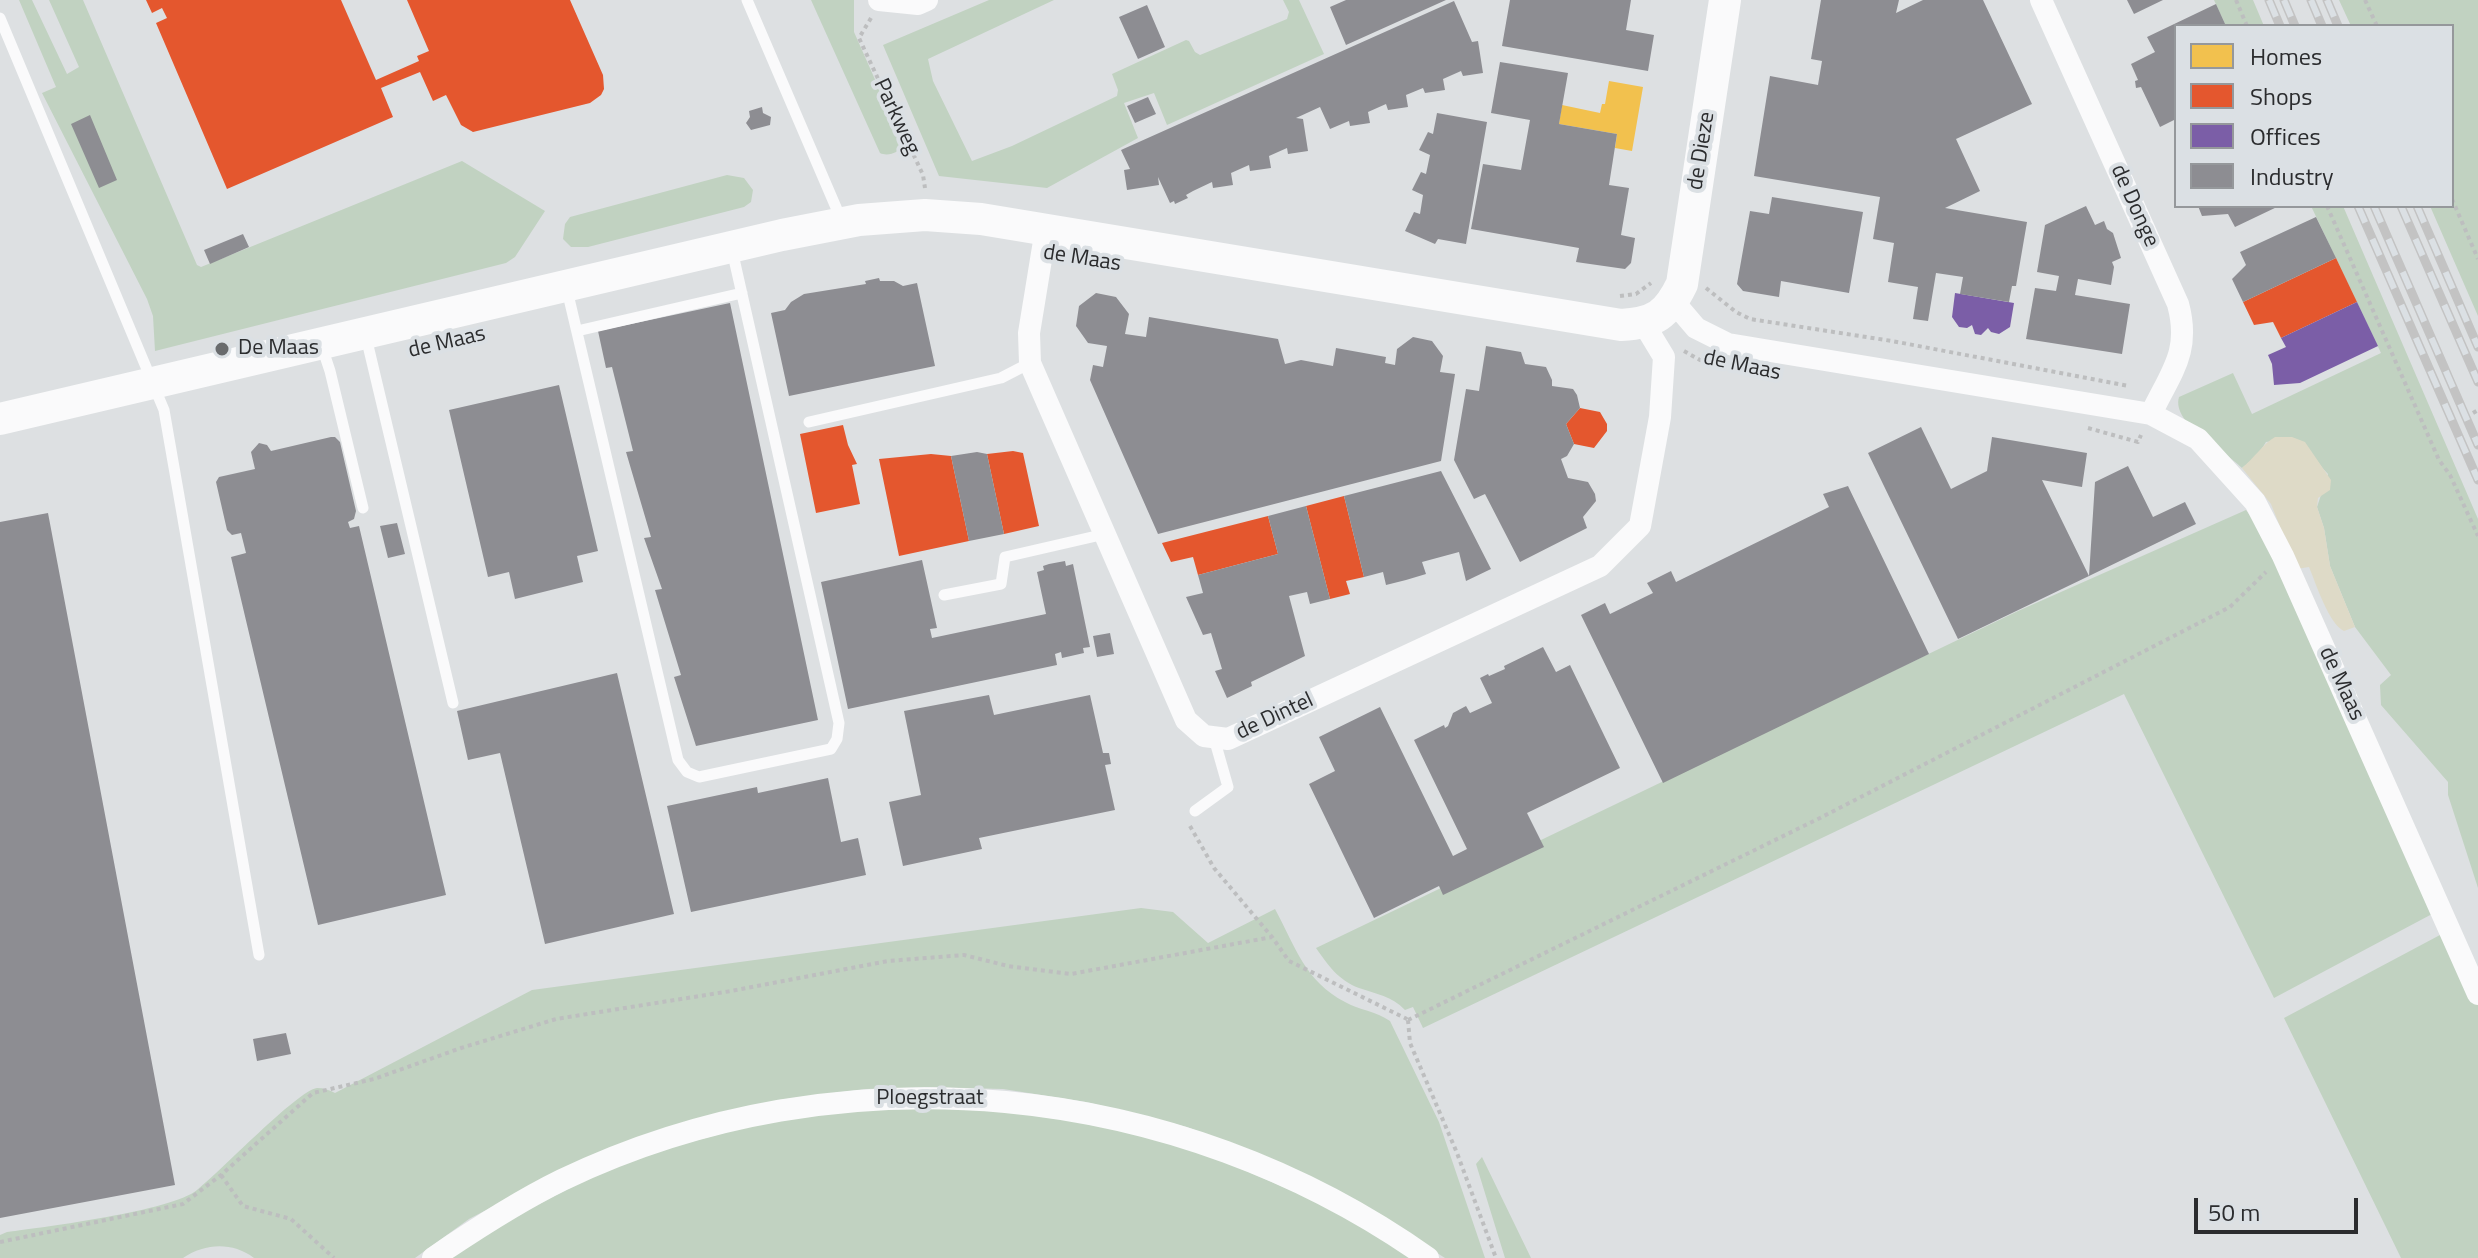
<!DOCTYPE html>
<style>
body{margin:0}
#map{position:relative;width:2478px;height:1258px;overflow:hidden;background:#dde0e2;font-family:"Titillium Web",sans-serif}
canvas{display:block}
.legend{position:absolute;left:2174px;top:24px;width:280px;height:184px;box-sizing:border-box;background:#dbe0e4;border:2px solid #95989b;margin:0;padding:10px 14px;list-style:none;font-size:24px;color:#2b2c2e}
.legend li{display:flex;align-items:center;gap:16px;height:40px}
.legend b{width:40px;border:2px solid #95989b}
.scale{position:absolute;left:2194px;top:1198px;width:164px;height:36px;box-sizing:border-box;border:4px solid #2b2c2e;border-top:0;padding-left:10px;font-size:24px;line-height:28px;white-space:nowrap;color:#2b2c2e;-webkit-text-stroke:6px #dbe0e4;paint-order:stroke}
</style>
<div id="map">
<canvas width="2478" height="1258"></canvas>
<ul class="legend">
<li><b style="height:22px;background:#f2c14e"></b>Homes</li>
<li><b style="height:22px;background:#e4572e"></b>Shops</li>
<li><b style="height:22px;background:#7b5ea7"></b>Offices</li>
<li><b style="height:22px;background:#8d8d92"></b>Industry</li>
</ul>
<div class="scale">50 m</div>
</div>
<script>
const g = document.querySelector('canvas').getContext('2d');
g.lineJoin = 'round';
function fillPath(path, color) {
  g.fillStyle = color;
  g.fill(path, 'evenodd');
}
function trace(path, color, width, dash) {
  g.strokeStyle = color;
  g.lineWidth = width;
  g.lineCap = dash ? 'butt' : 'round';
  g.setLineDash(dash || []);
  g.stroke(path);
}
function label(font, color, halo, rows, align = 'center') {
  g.font = font + ' "Titillium Web",sans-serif';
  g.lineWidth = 8;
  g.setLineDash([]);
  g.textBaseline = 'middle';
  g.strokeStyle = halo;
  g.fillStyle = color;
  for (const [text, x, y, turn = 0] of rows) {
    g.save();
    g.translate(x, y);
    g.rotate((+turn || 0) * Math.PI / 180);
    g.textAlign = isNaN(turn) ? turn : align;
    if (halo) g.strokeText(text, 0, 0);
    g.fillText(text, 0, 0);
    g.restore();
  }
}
const green = new Path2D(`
 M19 0H32L67 74 79 67 49 0H83L197 265 201 267 462 161 545 211 515 257 506 263 155 351 153 316 147 299 42 93 56 87Z
 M811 0H854V32L904 145C900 152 888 157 880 153Z
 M989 0H1054L928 59 933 81 972 161 1012 146 1117 96 1118 90 1112 74 1186 40 1189 41 1195 52 1200 55 1287 19 1289 12 1283 0H1299L1324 54 1167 125 1154 93 1124 103 1138 138 1047 188 939 176 883 45Z
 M2214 0H2253L2264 26H2226Z
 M2339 0H2478V316L2430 206H2452V26H2351Z
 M727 175 744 178 753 190 751 202 744 207 588 247H571L563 239 565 224 570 217Z
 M2311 206H2343L2478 519V888L2448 795V782L2381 705 2380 685 2391 675 2355 627 2330 566 2324 528 2317 507 2328 474C2301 446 2313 433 2266 442L2258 455 2242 468C2225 450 2171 424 2179 397L2233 373 2252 414 2381 353Z
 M2246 510 2264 534 2434 913 2274 998 2124 694 1423 1028 1413 1007 1405 1010C1392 996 1376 994 1359 988 1338 980 1328 965 1316 948L2018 611Z
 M1141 908 1173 912 1208 943 1275 909C1296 948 1305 981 1345 1002 1359 1010 1376 1011 1390 1021L1439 1122 1485 1258H1445L1341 1192 1269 1159 1187 1127 1086 1102 1003 1089 930 1087 866 1089 779 1100 683 1123 619 1145 557 1173 469 1219 415 1258H254C232 1242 206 1243 183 1258H0V1235L7 1232C46 1227 171 1211 197 1190 219 1173 298 1090 317 1088 323 1088 330 1090 335 1093L532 990Z
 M2455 927 2478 979V1258H2401L2284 1018Z
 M869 1107H1002L1182 1143 1334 1209 1414 1258H447L479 1235 624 1160 783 1117Z
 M1482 1157 1531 1258H1505L1476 1164Z`);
const sand = new Path2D(`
 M2275 437H2292L2305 442 2331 480 2330 490 2318 498 2317 507 2324 528 2330 566 2355 627 2344 631C2329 624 2316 584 2309 567L2297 569 2271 504 2242 468C2253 459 2264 443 2275 437Z`);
const homes = new Path2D(`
 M1609 81 1643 87 1632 151 1615 148 1617 134 1559 124 1562 105 1600 113 1602 104H1605Z`);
const shops = new Path2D(`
 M146 0H341L376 80 419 61 417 56 429 51 407 0H570L603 75 604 89 601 95 590 103 473 132 461 125 446 95 433 101 420 72 381 88 393 117 227 189 156 23 167 18 162 8 152 13Z
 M2336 258 2357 302 2281 338 2273 322 2254 325 2243 302Z
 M1580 408 1600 412 1607 424V431L1594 448 1574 444 1566 424Z
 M843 425 848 445 857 464 852 465 860 504 816 513 800 434Z
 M1013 451 1023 453 1039 526 1004 534 987 454Z
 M931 454 951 456 969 541 899 556 879 459Z
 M1344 496 1364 577 1346 581 1350 594 1330 599 1306 506Z
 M1268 516 1278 554 1198 575 1193 557 1171 562 1162 543Z`);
const offices = new Path2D(`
 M1955 293 2014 303 2010 327 1999 334 1991 332 1988 328 1981 335 1975 334 1972 325 1967 328 1959 327 1952 317Z
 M2357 302 2378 346 2300 383 2274 385 2272 364 2268 355 2286 347 2281 338Z`);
const industry = new Path2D(`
 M1346 0H1446L1346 45 1330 7Z
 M1510 0H1631L1626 30 1654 35 1648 71 1502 46Z
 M1821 0H1899L1896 13 1923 0H1983L2032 104 1956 139 1980 191 1945 208 2027 222 2016 286H2012L2009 302 1960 294 1963 277 1936 273 1928 321 1913 319 1918 287 1888 282 1894 243 1873 239 1880 197 1754 176 1770 76 1818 85 1822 61 1811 59Z
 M2127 0H2163L2134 14Z
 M1454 1 1472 42 1478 41 1483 73 1463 76 1461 71 1443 79 1445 90 1425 93 1423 88 1406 95 1408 107 1388 110 1386 104 1368 112 1370 123 1350 126 1349 121 1330 129 1320 107 1296 118 1303 119 1308 151 1288 154 1287 148 1269 156 1271 168 1250 171 1249 165 1231 173 1233 185 1213 188 1212 182 1193 191 1186 195 1188 198 1175 204 1174 201 1170 203 1158 177 1159 185 1127 190 1124 170 1130 169 1121 150Z
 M2216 4 2226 26H2176V119L2160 127 2141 87 2136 88 2135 81 2138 80 2131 64 2155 52 2147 37Z
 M1147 5 1165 47 1138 59 1119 17Z
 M1500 62 1568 73 1559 124 1617 134 1609 185 1629 188 1621 235 1635 238 1631 263 1625 269 1576 262 1579 248 1471 229 1483 164 1521 170 1530 120 1491 113Z
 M1148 97 1156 114 1135 123 1127 106Z
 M762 107 763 113 771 117 770 125 751 130 746 123 750 117 749 111Z
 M1437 113 1487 122 1466 244 1438 239 1435 244 1405 231 1414 212 1420 214 1423 195 1412 190 1421 172 1426 174 1430 155 1419 150 1428 132 1433 134Z
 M90 115 117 180 99 188 71 124Z
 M1772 197 1863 212 1849 293 1781 281 1779 297 1743 291 1737 284 1750 211 1769 214Z
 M2086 206 2095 225 2104 221 2107 229 2113 233 2121 258 2112 262 2114 267 2111 285 2078 279 2075 295 2130 304 2122 354 2026 339 2035 288 2056 291 2059 276 2037 272 2045 225Z
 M2198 206H2279L2235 227 2228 214 2202 216Z
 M2316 217 2336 258 2243 302 2232 279 2246 265 2240 252Z
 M243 234 249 247 210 264 204 250Z
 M879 278 880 281H894L903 286 917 283 935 366 789 396 771 313 785 310 791 302 804 294 866 284 865 281Z
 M1096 293 1116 297 1129 314 1125 334 1146 337 1149 317 1278 339 1285 364 1301 360 1333 366 1336 348 1386 357 1385 363 1395 365 1397 349 1413 337 1432 341 1443 356 1440 372 1455 374 1441 461 1158 534 1090 380 1093 365 1103 367 1107 346 1088 343 1076 326 1079 306Z
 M730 303 818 720 696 746 674 677 681 675 655 590 662 589 644 538 651 537 626 452 633 451 612 367 606 368 598 331Z
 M1486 346 1521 352 1525 364 1546 367 1552 380V386L1573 389 1577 395 1580 408 1566 424 1574 444 1567 456 1561 459 1568 478 1588 482 1595 494 1596 501 1583 517 1587 528 1520 562 1485 494 1474 499 1454 460 1466 389 1479 391Z
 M559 385 598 551 577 556 583 582 515 599 509 572 488 577 449 410Z
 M1921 427 1951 489 1987 471 1992 437 2087 453 2082 487 2042 480 2089 576 1958 639 1868 453Z
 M331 437H335L340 442 356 511 354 519 348 522 350 528 359 526 446 895 318 925 231 557 246 553 241 533 232 535 227 530 216 482 219 477 255 469 251 452 259 443 267 445 271 451Z
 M977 452 987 454 1004 534 969 541 951 456Z
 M2128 466 2153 517 2185 502 2196 524 2089 576 2095 482Z
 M1441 471 1491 569 1466 581 1459 552 1422 562 1426 574 1406 580 1386 585 1383 572 1364 577 1344 496Z
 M1848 486 1929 654 1663 783 1581 615 1605 603 1610 614 1653 593 1647 583 1671 571 1676 582 1829 507 1823 494Z
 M1306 506 1330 599 1310 604 1307 592 1289 596 1305 656 1251 682 1252 686 1227 698 1215 671 1222 669 1211 633 1203 635 1186 597 1203 593 1198 575 1278 554 1268 516Z
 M48 513 175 1185 0 1218V522Z
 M397 523 405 554 388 558 380 526Z
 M922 560 937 628 930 629 932 638 1046 614 1037 572 1044 570 1043 566 1049 564 1065 561 1066 566 1073 564 1090 647 1083 648 1084 653 1062 658 1061 652 1055 654 1057 665 848 709 821 582Z
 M1110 633 1114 654 1097 657 1093 636Z
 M1543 647 1556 672 1570 665 1620 768 1527 813 1544 847 1443 895 1439 886 1374 918 1309 784 1335 771 1319 737 1380 707 1453 856 1467 849 1414 740 1444 725 1445 728 1448 726 1453 713 1466 706 1470 713 1492 703 1480 678 1488 674 1489 676 1505 669 1504 666Z
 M617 673 674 914 545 944 500 753 468 760 457 711Z
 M989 695 994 715 1090 695 1103 753H1109L1111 764 1105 765 1115 810 979 838 982 849 903 866 889 802 921 795 904 711Z
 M828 778 841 842 858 838 866 875 691 912 667 806 757 787 758 793Z
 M286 1033 291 1054 257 1061 253 1039Z`);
const path = new Path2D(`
 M2236 0 2247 26
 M2365 0 2377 26
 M871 18 859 38 923 175 925 188
 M2452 199 2478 259
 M2327 206 2439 460 2450 475 2478 536
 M1706 288 1736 312 1750 319 1892 341 2129 386
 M1620 296 1636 294 1651 283
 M1684 351 1700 360 1713 362
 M2473 413 2478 410
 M2088 428 2138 442 2141 435
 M1190 826 1214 868 1272 937 1289 961 1407 1019
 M1408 1020 1820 818 2230 607 2266 572
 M1408 1020 1410 1043 1457 1153 1496 1258
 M221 1175 243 1206 291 1219 334 1258
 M0 1242 183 1204 221 1175 313 1093 374 1079 461 1048 556 1019 731 991 888 961 964 955 1008 966 1071 974 1272 937`);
const lane = new Path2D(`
 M747 0 841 219
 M0 18 164 410 259 955
 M567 290 678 760 687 772 699 777 831 749 837 739 839 723 732 250
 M577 331 742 293
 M366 337 453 703
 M322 347 330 371 363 508
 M809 422 1001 378 1030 363
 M944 595 1001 584 1005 557 1105 534
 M1195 811 1228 787 1214 738`);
const street = new Path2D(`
 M879 0 918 4 927 0
 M2041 0 2178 304C2191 352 2171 372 2151 414
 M1046 229 1029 333 1030 363 1186 720 1204 736 1228 739 1600 566 1640 526 1660 417 1664 357 1644 324
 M1673 301 1696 328 1728 344 2151 414 2198 439 2255 502 2283 556 2478 994
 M433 1258C474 1230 517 1202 562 1180 841 1046 1177 1080 1428 1258`);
const secondary = new Path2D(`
 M0 419 782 235 859 220 925 215 981 219 1621 325C1655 323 1667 315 1682 284L1725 0`);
const rail = new Path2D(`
 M2269 0 2280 26
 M2284 0 2295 26
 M2311 0 2322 26
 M2327 0 2338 26
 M2358 206 2478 480
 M2374 206 2478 445
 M2401 206 2478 382
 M2417 206 2478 347`);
const markers = [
 [222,349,8,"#696b6d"]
];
const streetNames = [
 ["Parkweg",896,117,65],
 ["de Dieze",1702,151,-81],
 ["de Donge",2134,206,66],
 ["de Maas",1082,259,9],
 ["de Maas",447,343,-13],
 ["de Maas",1742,366,12],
 ["de Maas",2341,684,65],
 ["de Dintel",1275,717,-25],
 ["Ploegstraat",930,1099]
];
const poiNames = [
 ["De Maas",238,349]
];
fillPath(green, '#c1d2c1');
fillPath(sand, '#dedac7');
fillPath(homes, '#f2c14e');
fillPath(shops, '#e4572e');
fillPath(offices, '#7b5ea7');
fillPath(industry, '#8d8d92');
trace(path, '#bdbebf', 4, [4, 4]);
trace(lane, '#fafafb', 11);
trace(street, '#fafafb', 22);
trace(secondary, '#fafafb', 32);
trace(rail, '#c3c3c3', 9);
trace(rail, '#dbe0e4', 6, [18]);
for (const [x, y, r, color] of markers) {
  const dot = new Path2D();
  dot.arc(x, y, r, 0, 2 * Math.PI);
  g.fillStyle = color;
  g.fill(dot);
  trace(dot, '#dbe0e4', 3);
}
label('22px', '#2b2c2e', '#dbe0e4', streetNames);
label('22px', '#2b2c2e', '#dbe0e4', poiNames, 'left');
</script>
